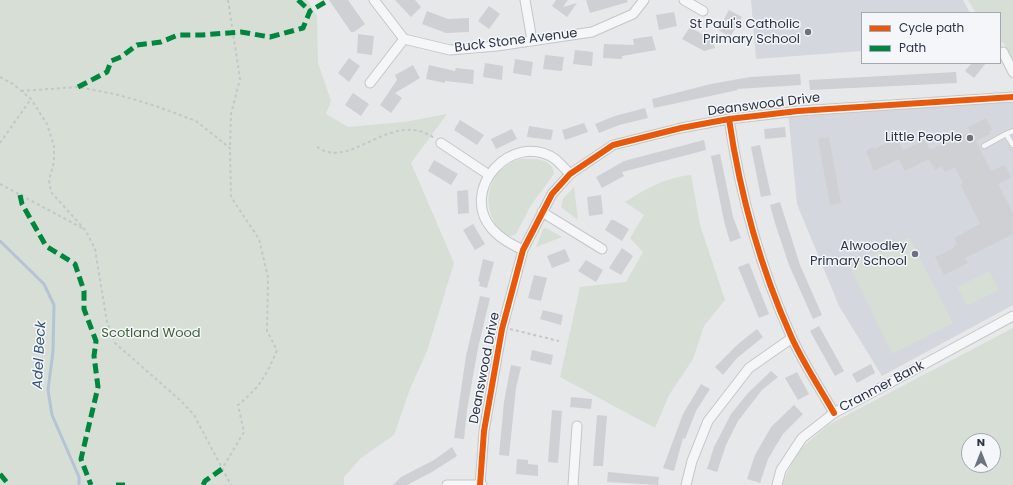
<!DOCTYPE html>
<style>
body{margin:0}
#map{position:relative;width:1013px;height:485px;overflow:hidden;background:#e6e8ea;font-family:Poppins,sans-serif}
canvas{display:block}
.legend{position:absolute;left:861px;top:12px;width:140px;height:52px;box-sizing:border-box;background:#f4f6f9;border:1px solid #a4a8b1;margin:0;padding:5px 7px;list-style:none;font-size:12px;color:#2b3445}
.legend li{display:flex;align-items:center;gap:8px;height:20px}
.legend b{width:20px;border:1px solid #a4a8b1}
.north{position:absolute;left:961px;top:433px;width:40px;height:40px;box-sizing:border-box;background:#f4f6f9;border:1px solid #a4a8b1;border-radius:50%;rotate:0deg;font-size:11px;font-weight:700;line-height:16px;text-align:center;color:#2b3445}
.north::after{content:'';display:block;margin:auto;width:14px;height:18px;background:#6c737f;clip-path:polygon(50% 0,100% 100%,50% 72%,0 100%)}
</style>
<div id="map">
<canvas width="1013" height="485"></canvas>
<ul class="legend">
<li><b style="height:5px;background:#e8590c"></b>Cycle path</li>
<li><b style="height:5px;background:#00873e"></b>Path</li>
</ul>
<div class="north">N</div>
</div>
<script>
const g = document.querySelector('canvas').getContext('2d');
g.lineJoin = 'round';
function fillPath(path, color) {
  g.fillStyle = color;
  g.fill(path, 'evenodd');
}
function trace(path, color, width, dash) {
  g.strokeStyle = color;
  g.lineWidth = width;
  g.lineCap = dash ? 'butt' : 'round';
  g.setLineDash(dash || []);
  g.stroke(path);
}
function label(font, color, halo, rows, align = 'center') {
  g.font = font + ' Poppins,sans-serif';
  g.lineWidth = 3;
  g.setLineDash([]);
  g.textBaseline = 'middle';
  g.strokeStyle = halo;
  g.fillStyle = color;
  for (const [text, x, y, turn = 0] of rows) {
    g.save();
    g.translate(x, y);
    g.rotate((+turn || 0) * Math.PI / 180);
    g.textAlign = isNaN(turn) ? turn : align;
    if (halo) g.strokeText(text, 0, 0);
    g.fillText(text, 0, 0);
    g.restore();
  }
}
const built = new Path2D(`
 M751 0H963L970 13H862V51L756 59Z
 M1013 97V305L882 376 839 306 797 204 788 112Z`);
const green = new Path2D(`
 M0 0H307L317 16 318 63 331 101 326 114 348 127 404 122 447 114 411 163 454 263 427 351 410 389 394 435 361 458 344 477V485H0Z
 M968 0H1013V60L1003 42 1000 43V13H976Z
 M520 159C531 158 554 158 554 174L531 205 516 234 510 236C501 234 496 227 493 219 481 194 494 167 520 159Z
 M691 175 700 225 725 300 704 326 693 359 669 395 655 428 560 377 580 287 626 282 643 252 630 238 644 215 625 202C646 189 666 177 691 175Z
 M574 187 578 220 561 207 563 199Z
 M546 228 562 237 536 247 543 229Z
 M909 237 953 323 892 354 850 267Z
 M989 271 999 290 967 306 957 287Z
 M1013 328V485H782L787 473 799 450 828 425ZM969 441H993V465H969Z`);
const stream = new Path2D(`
 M0 241 44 284 54 305 53 351 48 390 52 415 79 477V485`);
const building = new Path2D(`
 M329 0H348L365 24 354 32H351Z
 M395 0H415L421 7 411 17Z
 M556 0H568L563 7 577 3 567 17 552 6Z
 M586 0H627L628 2 590 13Z
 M489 6 500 14 489 29 478 21Z
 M729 10 742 17 730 37 718 30Z
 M427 11 448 19 469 18V32L446 33 422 24Z
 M674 12 677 26 659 30 656 15Z
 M690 27 713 41 715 48 704 51 682 39Z
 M358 34 374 36 372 55 357 53Z
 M652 36 656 50 622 56V59L603 58 604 44 634 45 633 39Z
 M575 50 593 52 592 66 573 64Z
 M545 55 564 57 562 71 543 69Z
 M349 58 360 66 349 82 338 73Z
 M515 59 533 62 531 76 513 73Z
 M485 63 503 66 502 80 483 77Z
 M972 63H986L974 78 965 71Z
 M413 65 420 78 395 93 402 98 391 113 380 105 397 80 395 75Z
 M429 65 455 71 456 68 474 70 473 84 445 81V83L426 79Z
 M956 72 957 83 810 90 809 80Z
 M800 74 801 85 737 89 738 90 654 108 652 99 711 84 750 77Z
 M353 93 369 104 361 116 345 105Z
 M645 108 648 118 619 125 599 133 595 124 615 116Z
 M986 118 992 130 989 131 990 134 976 141 991 171 1005 165 1011 177 998 184 1013 213V234L965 258 968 263 944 275 935 257 955 247 954 245 957 244 954 238 980 224 960 184 963 183 955 167 945 172 942 166 935 170 929 159 905 171 899 159 874 171 866 151 873 147 874 149 894 139 896 144 899 142 903 150 925 140 930 150 970 132 968 127Z
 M460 120 484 135 477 145 454 130Z
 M584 123 588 132 565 140 562 130Z
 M529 126 553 130 551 140 527 137Z
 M785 127 786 137 765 139 764 129Z
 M512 129 517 139 496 149 491 139Z
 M829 137 841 203 830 205 818 139Z
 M704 140 706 150 622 172 624 176 602 188 596 177 624 161Z
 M760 145 771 195 761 197 751 147Z
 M720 154 733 217 741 238 730 242 724 221 711 156Z
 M434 160 458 174 451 185 428 171Z
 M468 190 469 213 458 214 457 191Z
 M601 195 603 214 589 216 587 197Z
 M780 202 800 265 822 315 813 319 789 265 775 223 770 205Z
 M611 220H614L629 229 622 241 605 230Z
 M473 224 485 244 475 250 463 230Z
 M622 248 633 256 621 275 609 268Z
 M565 249 570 261 552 268 547 256Z
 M483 259 494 262 487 288 479 286 480 282 478 281Z
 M586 260 603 270 596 282 578 271Z
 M749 263 769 314 759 318 738 267Z
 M534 275 547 278 541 301 528 298Z
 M480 296 490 298 478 348 467 410 464 439 454 438 466 356Z
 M543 310 563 315 561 325 540 319Z
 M819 326 844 371 835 376 810 331Z
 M757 329 763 337 737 358 723 375 715 367 738 344Z
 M532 350 553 355 551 365 530 360Z
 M871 364 875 373 857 383 852 374Z
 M511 365 521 367 516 388 509 456 499 455 504 402Z
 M771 371 778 377 762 390 738 421 726 445 717 472 707 469 714 447 731 414 748 393Z
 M797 372 809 394 798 400 785 378Z
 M701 384 710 389 696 411 685 439 683 438 674 471 663 468 683 414Z
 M571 397 592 399 591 409 570 407Z
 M794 405 803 414 783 434 768 459 760 483 747 479 755 455 771 427Z
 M552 410 562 411 558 463 548 462Z
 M597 415 607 416 603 466H593Z
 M452 447 457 456 432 472 407 485H393L401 477 434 460Z
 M517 459 528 460V464L538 465V476L516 474Z
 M608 472 659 477 658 485 607 482Z`);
const path = new Path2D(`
 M228 0 240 79 231 114 230 148
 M0 77 13 84 31 99 47 124 54 146V162L49 180 51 192 86 231 95 249 107 322 115 343 181 401 194 415 231 485
 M21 91 78 87 119 95 156 106 196 121 230 148 231 197 259 239 268 277 267 331 277 350C267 375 259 388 238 405L244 432 222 469
 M0 143 31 99
 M317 147C320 148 324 152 328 152 360 159 396 111 434 138
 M0 184 84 229
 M510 329 559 341`);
const service = new Path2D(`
 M1006 134 1013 131
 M984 146 1006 134 1013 145`);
const minor = new Path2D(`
 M374 0 404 39 450 50 497 46 592 32 633 14 644 0
 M525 0 532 40
 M684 0 703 11
 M1003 52 1013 72
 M370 83 404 39
 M729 119C740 194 760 267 791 336 803 363 820 388 834 413
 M441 143 489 175
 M542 212 602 249
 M523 250C511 244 501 239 492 229 458 190 512 130 555 159 560 163 565 169 570 174
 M447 485H482
 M480 485 484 431 502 329 523 250 552 194 570 174 613 145 681 128 729 119 798 111 1013 97
 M573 485 577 426
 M686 485 692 461 708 421 749 368 792 338
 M777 485 781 470 802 438 834 413 1013 316`);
const quiet = new Path2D(`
 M298 0 310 11
 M78 87 107 72 111 61 121 57 137 45 161 42 178 35H202L241 32 270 37 303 28 310 11 329 0
 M20 195 22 204 46 246 75 264 84 291V309L96 341 94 356 98 387 81 459 91 485
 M0 474 9 485
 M116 485H125
 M203 485 205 481 222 469`);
const cycleway = new Path2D(`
 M729 119C740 194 760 267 791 336 803 363 820 388 834 413
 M480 485 484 431 502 329 523 250 552 194 570 174 613 145 681 128 729 119 798 111 1013 97`);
const markers = [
 [808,32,4,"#6c737f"],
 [970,138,4,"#6c737f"],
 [915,254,4,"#6c737f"]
];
const poiNames = [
 ["St Paul's Catholic",800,25],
 ["Primary School",800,40],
 ["Little People",962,138],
 ["Alwoodley",907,247],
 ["Primary School",907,262]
];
const streetNames = [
 ["Buck Stone Avenue",516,41,-7],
 ["Deanswood Drive",764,105,-7],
 ["Deanswood Drive",485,368,-79],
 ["Cranmer Bank",882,387,-28]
];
const parkNames = [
 ["Scotland Wood",151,334]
];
const waterNames = [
 ["Adel Beck",40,355,-87]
];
fillPath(built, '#d4d7dd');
fillPath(green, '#d6ded6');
trace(stream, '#b4c4d5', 3);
fillPath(building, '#ced0d3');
trace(service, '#c4c6c8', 6);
trace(minor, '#c4c6c8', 11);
trace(path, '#c5c6ca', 2, [3, 3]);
trace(service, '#f5f6f7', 4.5);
trace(minor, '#f5f6f7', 9);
trace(quiet, '#00873e', 5, [10, 5]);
trace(cycleway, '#e8590c', 6);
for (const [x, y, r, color] of markers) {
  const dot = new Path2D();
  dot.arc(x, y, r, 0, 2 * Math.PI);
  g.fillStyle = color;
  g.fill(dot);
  trace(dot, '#f4f6f9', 1.5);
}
label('13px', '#2b3445', '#f4f6f9', poiNames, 'right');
label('13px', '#2b3445', '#f4f6f9', streetNames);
label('13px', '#3f6138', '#f4f6f9', parkNames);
label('italic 14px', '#34527a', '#f4f6f9', waterNames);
</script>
